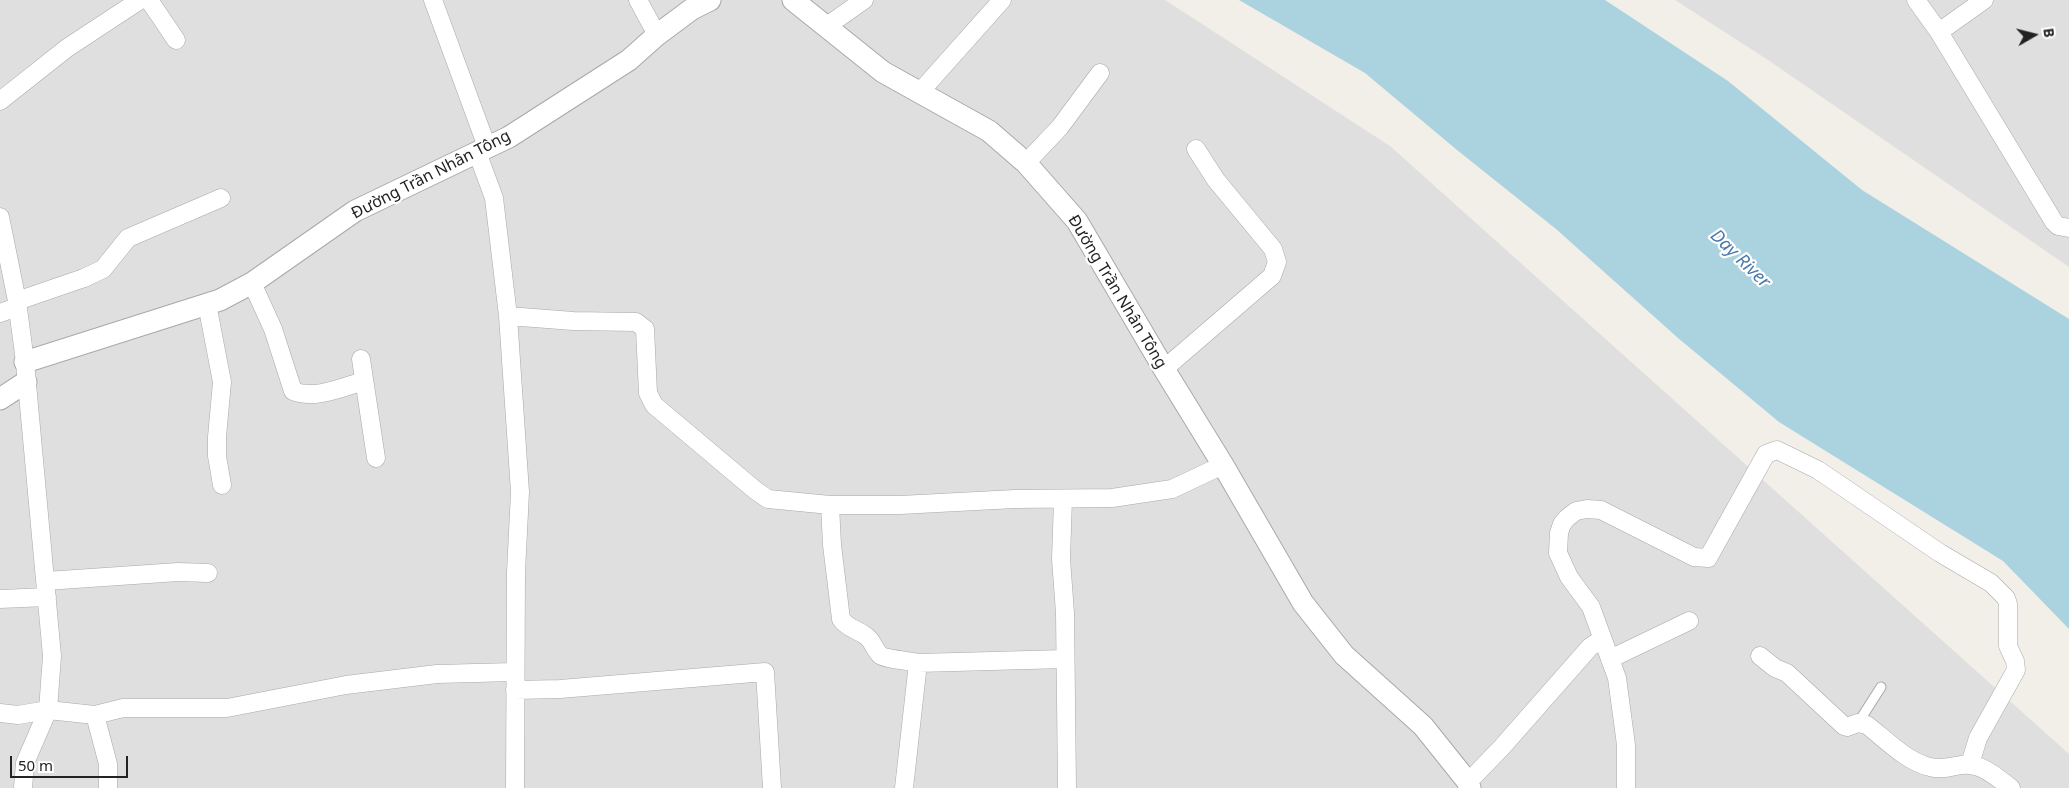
<!DOCTYPE html>
<meta charset="utf-8">
<style>
body{margin:0}
#map{position:relative;width:2069px;height:788px;overflow:hidden;background:#f2efe9;font-family:"Noto Sans",sans-serif}
canvas{display:block}
.north{position:absolute;left:2009px;top:10px;width:50px;height:50px;-webkit-text-stroke:4px #fff;paint-order:stroke;rotate:82deg;font-size:14px;font-weight:700;line-height:20px;text-align:center;color:#222}
.north::after{content:'';display:block;margin:auto;width:18px;height:22px;background:#222;clip-path:polygon(50% 0,100% 100%,50% 72%,0 100%)}
.scale{position:absolute;left:10px;top:756px;width:118px;height:22px;box-sizing:border-box;border:2px solid #222;border-top:0;padding-left:6px;font-size:15px;line-height:18px;white-space:nowrap;color:#222;-webkit-text-stroke:4px #fff;paint-order:stroke}
</style>
<div id="map">
<canvas width="2069" height="788"></canvas>
<div class="north">B</div>
<div class="scale">50 m</div>
</div>
<script>
const g = document.querySelector('canvas').getContext('2d');
g.lineJoin = 'round';
function fillPath(path, color) {
  g.fillStyle = color;
  g.fill(path, 'evenodd');
}
function trace(path, color, width, dash) {
  g.strokeStyle = color;
  g.lineWidth = width;
  g.lineCap = dash ? 'butt' : 'round';
  g.setLineDash(dash || []);
  g.stroke(path);
}
function label(font, color, halo, rows, align = 'center') {
  g.font = font + ' "Noto Sans",sans-serif';
  g.lineWidth = 4.5;
  g.setLineDash([]);
  g.textBaseline = 'middle';
  g.strokeStyle = halo;
  g.fillStyle = color;
  for (const [text, x, y, turn = 0] of rows) {
    g.save();
    g.translate(x, y);
    g.rotate((+turn || 0) * Math.PI / 180);
    g.textAlign = isNaN(turn) ? turn : align;
    if (halo) g.strokeText(text, 0, 0);
    g.fillText(text, 0, 0);
    g.restore();
  }
}
const residential = new Path2D(`
 M0 0H1165L1390 146 2069 754V788H0Z
 M1675 0H2069V267L1768 60Z`);
const water = new Path2D(`
 M1239 0H1605L1728 81 1862 190 2069 319V629L2003 561 1779 422 1678 338 1556 229 1457 150 1365 73Z`);
const service = new Path2D(`
 M1858 723 1881 687`);
const minor = new Path2D(`
 M149 0 176 40
 M433 0 487 147
 M638 0 657 35
 M1916 0 1939 32 2054 222 2058 226 2069 228
 M827 26 864 0
 M1939 32 1984 0
 M920 92 1002 0
 M0 101 67 48 140 0
 M477 152 494 198 508 316 520 492 516 572 515 788
 M1026 163 1060 127 1100 73
 M0 217 17 301 25 362 52 656 48 710 95 715 108 764V788
 M252 283 273 329 293 391C314 400 343 387 364 381
 M17 301 84 278 103 269 128 238 221 198
 M207 304 222 382 217 437V456L222 485
 M0 313 17 307
 M508 316 573 321 636 322 645 329 648 393 654 405 755 490 768 499 830 505H900L1015 499 1112 498 1172 489 1223 465
 M361 359 376 458
 M1164 369 1272 276 1277 262 1273 249 1216 180 1196 149
 M1063 499 1061 559 1065 613 1067 788
 M830 505 832 545 841 619C848 629 857 629 866 636 873 641 874 649 880 655 885 659 910 661 918 663
 M46 581 178 572 208 573
 M0 599 47 597
 M1760 656 1775 668 1787 673 1844 726 1847 727 1858 723 1867 725C1885 739 1907 762 1930 767 1941 770 1950 767 1961 765 1981 762 1996 777 2011 788
 M1610 659 1689 621
 M515 690 560 689 765 672 772 788
 M0 713 18 715 48 710
 M95 715 123 708H227L346 685 437 674 514 672
 M1467 781 1475 775 1502 747 1590 647 1602 639
 M23 788 25 763 48 710
 M904 788 918 663 1065 659
 M1626 788V745L1617 678 1591 607 1569 577 1558 553 1559 533 1562 524 1567 518 1576 511 1587 509 1601 510 1694 557 1708 558 1766 454 1777 450 1818 470 1940 553 1991 583 2006 598 2008 604V646L2015 661 2016 670 1978 738 1970 764`);
const tertiary = new Path2D(`
 M793 0 883 72 989 131 1026 163 1077 221 1164 369 1223 465 1303 603 1344 655 1423 726 1467 781 1470 788
 M25 362 220 300 252 283 355 211 509 137 629 60 657 35 692 9 710 0
 M0 399 26 382`);
const streetNames = [
 ["Đường Trần Nhân Tông",431,175,-27],
 ["Đường Trần Nhân Tông",1117,292,59]
];
const waterNames = [
 ["Day River",1740,259,44]
];
fillPath(residential, '#e0dfdf');
fillPath(water, '#aad3df');
trace(service, '#a9a9a9', 11);
trace(minor, '#a9a9a9', 19);
trace(tertiary, '#a9a9a9', 23);
trace(service, '#fff', 9);
trace(minor, '#fff', 18);
trace(tertiary, '#fff', 21);
label('16px', '#222', '#fff', streetNames);
label('italic 18px', '#4a7aab', '#fff', waterNames);
</script>
